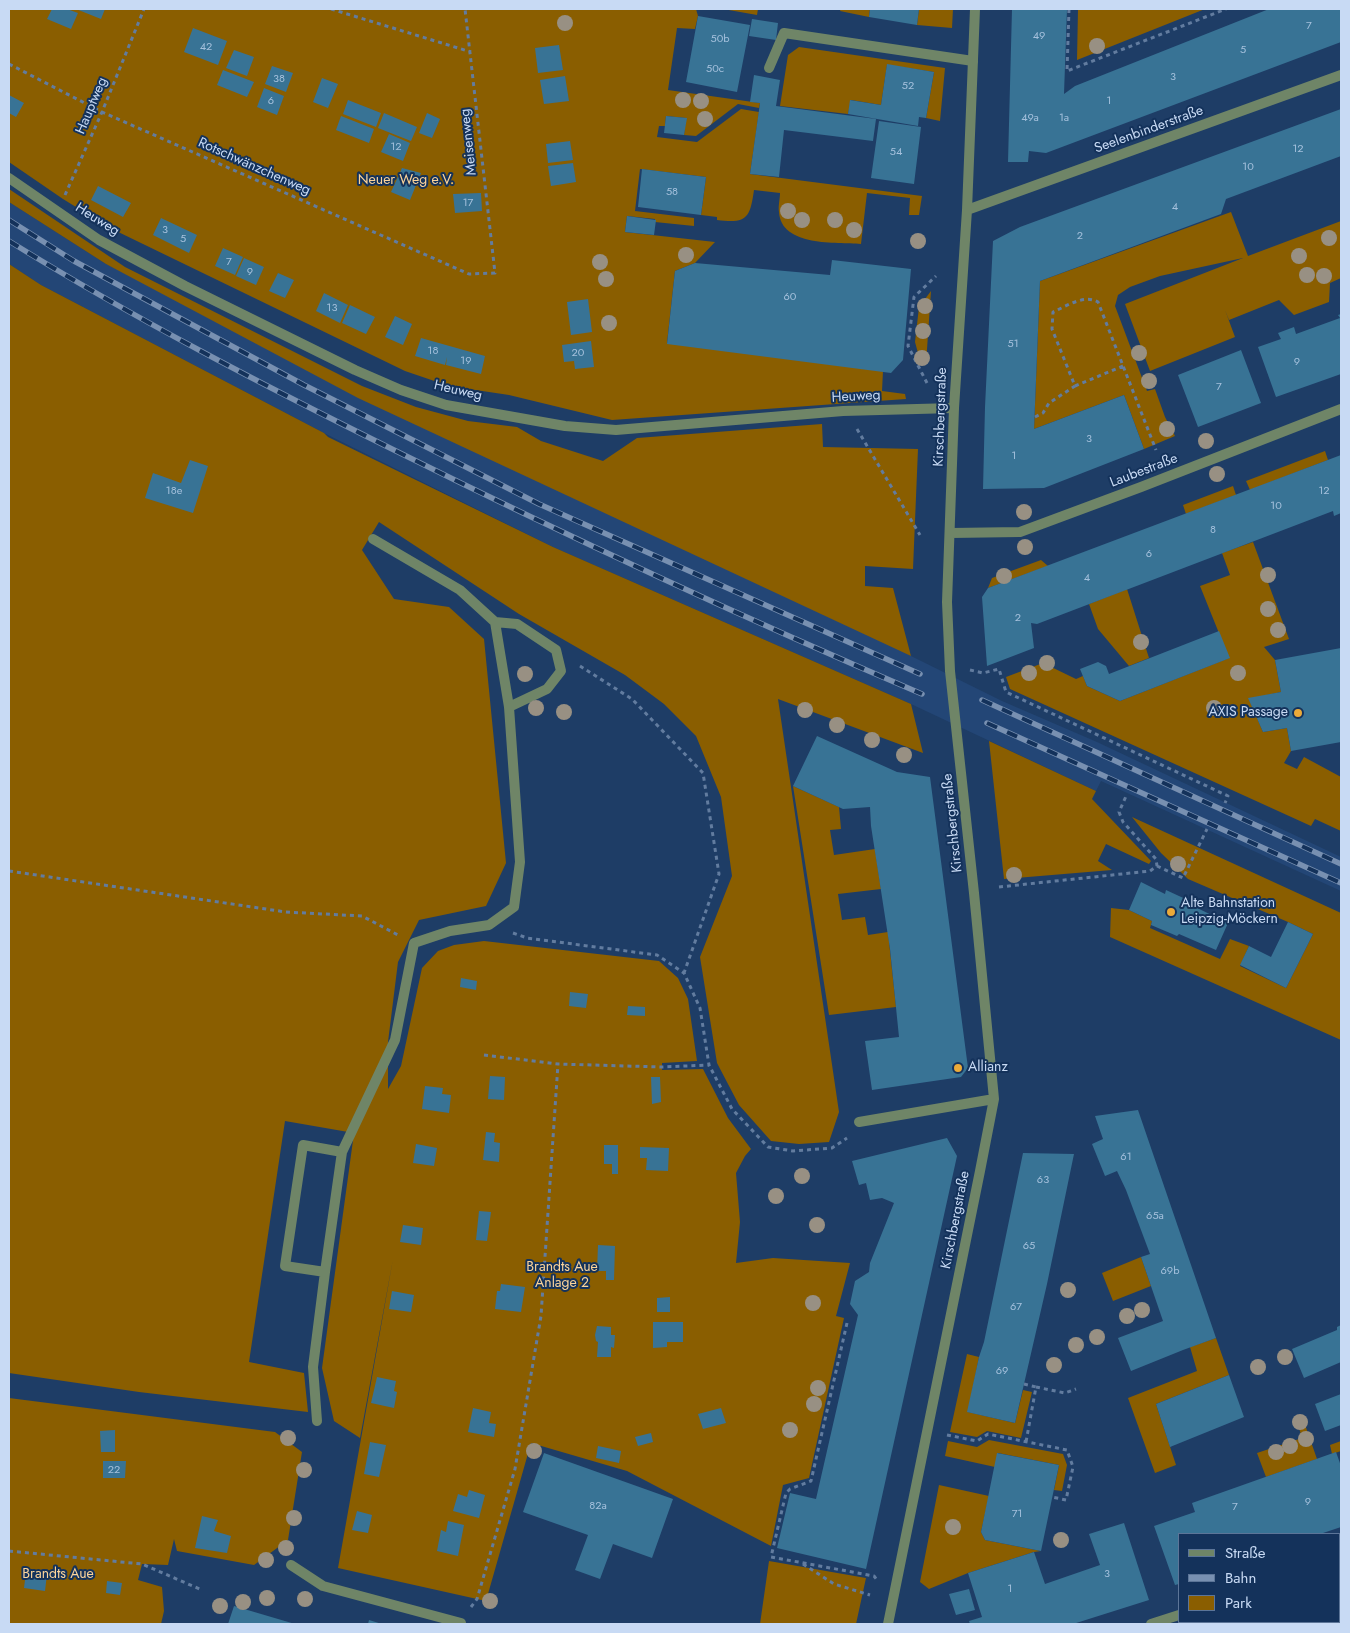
<!DOCTYPE html>
<meta charset="utf-8">
<style>
body{margin:0}
#map{position:relative;width:1350px;height:1633px;overflow:hidden;background:#1e3d66;font-family:Jost,sans-serif}
canvas{display:block}
.frame{position:absolute;inset:0;border:10px solid #c8daf4;pointer-events:none}
.legend{position:absolute;left:1178px;top:1533px;width:162px;height:90px;box-sizing:border-box;background:#14325b;border:1px solid #5c7598;margin:0;padding:6px 9px;list-style:none;font-size:15px;color:#c8daf4}
.legend li{display:flex;align-items:center;gap:10px;height:25px}
.legend b{width:25px;border:1px solid #5c7598}
</style>
<div id="map">
<canvas width="1350" height="1633"></canvas>
<div class="frame"></div>
<ul class="legend">
<li><b style="height:6px;background:#6f8567"></b>Straße</li>
<li><b style="height:6px;background:#7890b1"></b>Bahn</li>
<li><b style="height:14px;background:#8a5e00"></b>Park</li>
</ul>
</div>
<script>
const g = document.querySelector('canvas').getContext('2d');
g.lineJoin = 'round';
function fillPath(path, color) {
  g.fillStyle = color;
  g.fill(path, 'evenodd');
}
function trace(path, color, width, dash) {
  g.strokeStyle = color;
  g.lineWidth = width;
  g.lineCap = dash ? 'butt' : 'round';
  g.setLineDash(dash || []);
  g.stroke(path);
}
function label(font, color, halo, rows, align = 'center') {
  g.font = font + ' Jost,sans-serif';
  g.lineWidth = 4;
  g.setLineDash([]);
  g.textBaseline = 'middle';
  g.strokeStyle = halo;
  g.fillStyle = color;
  for (const [text, x, y, turn = 0] of rows) {
    g.save();
    g.translate(x, y);
    g.rotate((+turn || 0) * Math.PI / 180);
    g.textAlign = isNaN(turn) ? turn : align;
    if (halo) g.strokeText(text, 0, 0);
    g.fillText(text, 0, 0);
    g.restore();
  }
}
const built = new Path2D(`
 M9 202 106 264 887 638 911 656 1002 701 1097 742 1341 857V891L1101 781 1096 791 911 704 553 547 324 433 41 285 9 264Z`);
const green = new Path2D(`
 M9 9H696L698 16 695 29 677 28 668 90 760 103 759 108 738 104 696 136 684 135 686 118 666 116 665 126H659L657 137 697 142 741 109 759 112 750 174 922 196 919 215H909L910 198 867 193 861 244C837 242 781 247 779 212 778 206 780 199 780 193L754 190C750 218 747 224 717 220V217L701 215 706 177 640 169 635 211 694 218V226L655 222V219L627 216 625 232 715 242 695 263 675 271 667 343 883 371 882 391 905 394 906 399 612 420 509 395 449 386 405 371 110 228 63 199 9 162Z
 M723 9H758L757 15Z
 M841 9H870L869 17 840 11Z
 M919 9H953L952 28 917 25Z
 M1078 9H1205L1077 60Z
 M799 47 945 68 940 121 926 118 934 72 887 65 881 105 851 100 848 114 780 106 788 55Z
 M9 189 125 267 362 386 416 407 468 421 517 427 541 441 603 461 637 438 822 424 823 447 918 449 913 569 865 566V586L893 588 911 656 358 398 106 264 9 202Z
 M1231 212 1248 256 1341 221V278L1330 283 1329 302 1294 315 1279 300 1229 320 1225 310 1235 337 1150 371 1125 304 1243 258 1160 276 1130 287 1118 295 1115 306 1147 391 1155 389 1165 417 1175 436 1144 449 1124 395 1034 429 1040 281Z
 M9 264 41 285 324 433 328 437 553 547 911 704 923 753 778 699 839 1112 829 1142 799 1144 771 1141 739 1105 717 1063 700 957 732 876 721 797 696 736 664 704 625 675 519 614 379 522 362 550 394 599 449 607 484 639 506 863 486 906 419 920 398 962 388 1042V1089L401 1066 422 968 438 951 454 945 484 941 659 961 678 978 688 999 697 1061 662 1063V1070L703 1069 728 1118 751 1149 745 1156 736 1173 740 1222 736 1263 773 1258 850 1263 836 1316 844 1318 809 1478 783 1485 771 1546 627 1471 531 1443 486 1601 338 1568 393 1259 360 1438 334 1421 322 1368 354 1133 285 1121 249 1362 304 1373 308 1412 139 1392 9 1373Z
 M931 291 926 364 918 353 915 342 919 307Z
 M1325 451 1328 460 1250 490 1246 481Z
 M1233 486 1236 495 1186 514 1183 505Z
 M1253 542 1289 639 1264 647 1275 660 1281 692 1249 699 1263 732 1287 728 1291 751 1284 763 1297 769 1304 757 1341 777V831L1315 819 1311 826 1010 689 1006 677 1043 663 1076 679 1083 676 1087 686 1120 701 1229 658 1200 586 1230 575 1222 553Z
 M1041 560 1048 566 988 588 992 578Z
 M1127 589 1149 658 1129 666 1098 629 1089 604Z
 M989 741 1096 791 1092 799 1151 861 1149 864 1106 844 1098 861 1112 870 1004 879Z
 M793 786 839 807 841 829 830 830 834 855 875 849 881 889 838 894 842 920 865 917 868 935 888 932 896 1007 829 1015Z
 M1132 817 1341 913V1040L1110 937 1111 908 1129 910 1152 921 1150 928 1220 959 1230 939 1249 946 1240 966 1286 988 1313 934 1288 922 1188 879 1161 853Z
 M1141 1257 1151 1286 1113 1301 1102 1273Z
 M1216 1338 1229 1375 1156 1404 1176 1465 1155 1473 1128 1398 1197 1371 1190 1347Z
 M967 1354 979 1357 968 1412 1015 1423 1023 1390 1032 1392 1021 1438 987 1431 977 1437 950 1432Z
 M9 1398 275 1432 302 1452 288 1540 254 1565 177 1551 174 1539 168 1565 142 1564 138 1580 162 1587 164 1611 161 1624H9Z
 M1302 1416 1317 1459 1266 1477 1257 1453 1302 1438 1296 1418Z
 M989 1440 1063 1454 1067 1465 1062 1491 1054 1490 1059 1465 998 1453 995 1467 945 1456 948 1441 977 1447Z
 M1341 1441V1451L1332 1454 1330 1445Z
 M939 1485 989 1496 981 1532 985 1540 1041 1551 1034 1552 968 1573 929 1589 920 1582Z
 M769 1561 866 1578 856 1624H760Z`);
const building = new Path2D(`
 M52 9H67L78 13 71 29 47 19Z
 M76 9H105L101 19Z
 M870 9H919L917 25 869 17Z
 M1012 9H1067L1064 94 1075 86 1269 9H1341V42L1046 153 1029 151 1028 162H1008Z
 M698 16 750 25 737 92 686 82Z
 M752 19 778 23 776 40 749 36Z
 M193 28 227 41 218 65 184 52Z
 M559 45 563 70 538 73 535 48Z
 M234 50 254 57 247 76 226 68Z
 M887 64 934 72 926 118 919 117 918 126 848 114 850 100 881 105Z
 M272 66 293 73 286 92 265 84Z
 M223 70 254 82 247 97 217 85Z
 M754 75 780 80 776 106 876 119 873 141 784 130 779 177 750 174 760 103 750 102Z
 M565 76 569 101 544 104 540 80Z
 M322 78 338 84 328 108 313 102Z
 M264 88 284 96 277 115 257 107Z
 M9 95 24 103 16 117 9 113Z
 M348 100 381 113 376 127 343 114Z
 M1341 109V156L1226 199 1221 214 1040 281 1034 429 1124 395 1144 449 1044 488 983 489 985 407 993 241 1020 227Z
 M384 113 417 127 411 141 378 128Z
 M427 113 440 119 432 138 419 133Z
 M341 116 374 129 369 143 336 130Z
 M666 116 687 118 684 135 664 133Z
 M879 121 921 127 914 184 871 178Z
 M389 134 410 143 403 161 381 152Z
 M570 141 573 160 548 163 546 144Z
 M573 163 576 182 551 186 548 166Z
 M402 168 421 173 410 200 391 192Z
 M642 169 706 177 701 215 638 207Z
 M98 186 131 203 123 217 91 200Z
 M481 193 482 211 455 213 453 194Z
 M627 216 656 220 654 235 625 232Z
 M161 218 197 235 189 253 153 235Z
 M223 248 243 257 235 275 215 266Z
 M244 258 264 267 256 285 236 276Z
 M832 260 911 269 903 360 891 373 667 344 675 271 695 263 830 275Z
 M278 273 294 280 285 298 269 291Z
 M324 293 348 305 340 323 316 311Z
 M588 299 592 332 571 335 567 302Z
 M350 305 375 317 366 334 342 323Z
 M1341 314V374L1276 397 1258 347 1281 339 1278 333 1294 327 1296 334 1340 318 1338 315Z
 M395 316 412 324 403 345 385 337Z
 M421 338 485 356 481 374 446 365 447 357 445 365 415 356Z
 M591 341 594 367 575 369 574 361 564 362 562 345Z
 M1241 350 1261 403 1198 427 1178 375Z
 M1341 455V513L1334 516 1333 511 1037 624 1031 623 1034 648 987 666 982 597 988 588Z
 M190 460 208 466 193 513 145 498 153 473 181 483Z
 M1219 631 1230 658 1120 701 1087 686 1080 669 1098 662 1106 666 1109 674Z
 M1341 648V742L1291 751 1287 728 1263 732 1248 698 1281 692 1275 660Z
 M817 736 897 772 930 777 968 1068 961 1077 872 1090 865 1041 899 1037 890 949 871 826 870 807 843 809 793 786Z
 M1141 882 1165 894 1166 890 1192 902 1191 905 1228 923 1216 950 1179 934 1177 936 1151 925 1152 921 1129 910Z
 M1288 922 1313 934 1286 988 1240 965 1249 946 1271 957Z
 M461 978 477 981 476 990 460 987Z
 M570 992 588 994 586 1008 569 1006Z
 M628 1006 645 1007V1016L627 1015Z
 M490 1076 505 1077 504 1100 488 1099Z
 M651 1077H660L661 1102 652 1104Z
 M425 1086 443 1088 442 1094 451 1095 449 1113 422 1109Z
 M1138 1110 1216 1338 1183 1350 1131 1371 1118 1338 1163 1321 1141 1257 1150 1254 1126 1190 1117 1171 1105 1176 1092 1144 1103 1139 1095 1116Z
 M486 1132 495 1133 494 1142 500 1143 499 1162 483 1160Z
 M947 1138 957 1156 866 1569 777 1548 790 1493 816 1499 858 1315 850 1304 855 1281 869 1272 870 1263 894 1203 882 1198 870 1200 866 1183 859 1185 852 1161Z
 M416 1144 437 1148 434 1166 413 1163Z
 M604 1145H618V1174H612V1164H604Z
 M640 1147 669 1148 668 1171 646 1170 647 1158H640Z
 M1023 1153 1074 1154 1047 1284 1015 1423 967 1412 979 1357 984 1342Z
 M479 1211 491 1212 487 1241 476 1240Z
 M403 1225 423 1228 421 1245 400 1242Z
 M598 1245 615 1246 614 1280H606V1271H597Z
 M501 1284 525 1287 521 1312 495 1309 497 1291H500Z
 M392 1291 414 1295 411 1312 389 1309Z
 M670 1297V1312H657V1298Z
 M653 1322H683V1342H667V1347L653 1348Z
 M1341 1325V1362L1304 1378 1292 1349 1337 1330V1327Z
 M597 1326 611 1327V1335H615L614 1348 611 1347V1357H597L598 1342 596 1341 595 1335Z
 M1229 1375 1244 1417 1170 1447 1156 1404Z
 M377 1377 396 1381 394 1391 397 1392 394 1408 371 1403Z
 M1341 1394V1425L1325 1431 1315 1404Z
 M473 1408 491 1412 489 1423 496 1424 494 1437 468 1432Z
 M721 1408 726 1423 703 1429 698 1414Z
 M115 1430V1452H101L100 1431Z
 M651 1433 653 1442 638 1446 635 1437Z
 M370 1442 386 1445 379 1477 364 1474Z
 M598 1446 621 1451 619 1463 596 1458Z
 M1336 1452 1341 1466V1527L1320 1534H1179V1584L1175 1585 1154 1526 1195 1512 1192 1503Z
 M544 1453 673 1499 652 1558 613 1544 600 1579 575 1570 588 1535 523 1512Z
 M997 1453 1059 1465 1041 1551 985 1540 981 1532Z
 M103 1461H126L125 1478H103Z
 M469 1490 485 1495 479 1518 453 1511 458 1494 467 1497Z
 M357 1511 372 1515 368 1533 352 1530Z
 M202 1516 218 1520 214 1531 231 1536 227 1553 195 1548Z
 M448 1521 464 1525 458 1556 437 1551 441 1530 446 1532Z
 M1124 1523 1149 1600 1073 1624H970L969 1621 982 1617 968 1573 1034 1552 1045 1584 1100 1565 1089 1534Z
 M26 1572 47 1574 45 1591 24 1588Z
 M107 1581 122 1583 120 1595 106 1593Z
 M969 1589 975 1610 956 1615 949 1594Z
 M1341 1589V1624H1250L1256 1622H1339V1590Z
 M234 1606 295 1624H228Z
 M369 1620 382 1624H368Z`);
const path = new Path2D(`
 M331 9 471 52
 M1069 9 1067 71 1226 9
 M9 64 102 112 469 274 495 273 465 9
 M65 195 102 112 144 9
 M1123 366 1075 386 1052 329 1053 312C1067 306 1084 294 1098 302L1156 450
 M927 383 908 346 914 297 936 276
 M1035 417 1043 413 1049 403 1075 386
 M857 429 920 535
 M580 666 632 699 703 773 719 874 684 973
 M970 670 983 673 999 669 1006 692 1228 796 1225 803
 M1157 866 1183 878 1207 829
 M9 871 286 912 362 916 398 935
 M999 887 1150 871 1157 866 1156 859 1123 822 1119 812 1127 794
 M513 933 527 938 657 955 684 973 700 1008 709 1065 732 1109 768 1147 793 1151 832 1148 847 1138
 M484 1055 558 1064 661 1067 709 1065
 M847 1323 811 1481 790 1489 786 1493 771 1557 874 1576 877 1580
 M1024 1384 1036 1387 1026 1442
 M1036 1387 1065 1393 1076 1389
 M947 1435 977 1441 988 1434 1067 1450 1073 1467 1066 1500 1052 1497
 M9 1551 142 1564 202 1590
 M803 1564 834 1584 870 1595
 M471 1607 477 1599 515 1469 541 1316 558 1064`);
const service = new Path2D(`
 M769 68 784 33 973 61
 M9 178 99 240 185 286 355 370 401 390 446 405 565 426 616 430 843 411 954 408
 M373 539 460 590 495 622 517 624 556 650 561 671 547 689 509 707
 M342 1152 395 1040 414 943 450 931 489 925 514 907 520 862 509 707 495 622
 M317 1421 313 1367 325 1272 285 1266 303 1145 342 1152 325 1272
 M291 1565 323 1586 461 1623`);
const minor = new Path2D(`
 M967 210 1341 75
 M951 533 1020 532 1141 487 1341 409
 M859 1122 994 1099
 M1339 1558H1341
 M888 1624 980 1171 994 1099 974 893 950 671 947 602 954 408 967 210 975 9
 M1151 1624 1179 1615`);
const rail = new Path2D(`
 M9 220 74 261 304 385 539 504 920 674
 M9 241C133 318 265 386 396 451 569 537 744 618 922 694
 M982 700 1341 864
 M987 723 1341 883`);
const trees = [
 [565,23],
 [1097,46],
 [683,100],
 [701,101],
 [705,119],
 [788,211],
 [802,220],
 [835,220],
 [854,230],
 [1329,238],
 [918,241],
 [686,255],
 [1299,256],
 [600,262],
 [1307,275],
 [1324,276],
 [606,279],
 [925,306],
 [609,323],
 [923,331],
 [1139,353],
 [922,358],
 [1149,381],
 [1167,429],
 [1206,441],
 [1217,474],
 [1024,512],
 [1025,547],
 [1268,575],
 [1004,576],
 [1268,609],
 [1278,630],
 [1141,642],
 [1047,663],
 [1029,673],
 [1238,673],
 [525,674],
 [536,708],
 [1214,708],
 [805,710],
 [564,712],
 [837,725],
 [872,740],
 [904,755],
 [1178,864],
 [1014,875],
 [802,1176],
 [776,1196],
 [817,1225],
 [1068,1290],
 [813,1303],
 [1142,1310],
 [1127,1316],
 [1097,1337],
 [1076,1345],
 [1285,1357],
 [1054,1365],
 [1258,1367],
 [818,1388],
 [814,1404],
 [1300,1422],
 [790,1430],
 [288,1438],
 [1306,1439],
 [1290,1446],
 [534,1451],
 [1276,1452],
 [304,1470],
 [294,1518],
 [953,1527],
 [1061,1540],
 [286,1548],
 [266,1560],
 [267,1598],
 [305,1599],
 [490,1601],
 [243,1602],
 [220,1606]
];
const markers = [
 [1298,713,5,"#ebaa39"],
 [1171,912,5,"#ebaa39"],
 [958,1068,5,"#ebaa39"]
];
const numberNames = [
 ["7",1309,26],
 ["49",1039,36],
 ["50b",720,39],
 ["42",206,47],
 ["5",1243,50],
 ["50c",715,69],
 ["3",1173,77],
 ["38",279,79],
 ["52",908,86],
 ["6",271,101],
 ["1",1109,101],
 ["49a",1030,118],
 ["1a",1064,118],
 ["12",396,147],
 ["12",1298,149],
 ["54",896,152],
 ["10",1248,167],
 ["58",672,192],
 ["17",468,203],
 ["4",1175,207],
 ["3",165,230],
 ["2",1080,236],
 ["5",183,239],
 ["7",229,262],
 ["9",250,272],
 ["60",790,297],
 ["13",332,308],
 ["51",1013,344],
 ["18",433,351],
 ["20",578,353],
 ["19",466,361],
 ["9",1297,362],
 ["7",1219,387],
 ["3",1089,439],
 ["1",1014,456],
 ["18e",174,491],
 ["12",1324,491],
 ["10",1276,506],
 ["8",1213,530],
 ["6",1149,554],
 ["4",1087,578],
 ["2",1018,618],
 ["61",1126,1157],
 ["63",1043,1180],
 ["65a",1155,1216],
 ["65",1029,1246],
 ["69b",1170,1271],
 ["67",1016,1307],
 ["69",1002,1371],
 ["22",114,1470],
 ["9",1308,1502],
 ["82a",598,1506],
 ["7",1235,1507],
 ["71",1017,1514],
 ["3",1107,1574],
 ["1",1010,1589]
];
const streetNames = [
 ["Hauptweg",92,106,-67],
 ["Seelenbinderstraße",1149,130,-20],
 ["Meisenweg",469,142,-96],
 ["Rotschwänzchenweg",254,167,24],
 ["Heuweg",97,220,32],
 ["Heuweg",458,391,13],
 ["Heuweg",856,397,-3],
 ["Kirschbergstraße",941,417,-88],
 ["Laubestraße",1144,471,-21],
 ["Kirschbergstraße",953,823,-96],
 ["Kirschbergstraße",956,1220,-79]
];
const parkNames = [
 ["Neuer Weg e.V.",406,181],
 ["Brandts Aue",562,1268],
 ["Anlage 2",562,1284],
 ["Brandts Aue",58,1575]
];
const poiNames = [
 ["AXIS Passage",1288,713,"right"],
 ["Alte Bahnstation",1181,904],
 ["Leipzig-Möckern",1181,920],
 ["Allianz",968,1068]
];
fillPath(built, '#234676');
fillPath(green, '#8a5e00');
fillPath(building, '#387395');
trace(path, '#627c9f', 3, [4, 4]);
trace(service, '#6f8567', 10);
trace(minor, '#6f8567', 10);
trace(rail, '#7890b1', 5.5);
trace(rail, '#14325b', 4, [11]);
g.fillStyle = '#989083';
for (const [x, y] of trees) {
  g.beginPath();
  g.arc(x, y, 8, 0, 2 * Math.PI);
  g.fill();
}
for (const [x, y, r, color] of markers) {
  const dot = new Path2D();
  dot.arc(x, y, r, 0, 2 * Math.PI);
  g.fillStyle = color;
  g.fill(dot);
  trace(dot, '#14325b', 2);
}
label('11px', '#a4c0dc', null, numberNames);
label('14px', '#c8daf4', '#14325b', streetNames);
label('14px', '#fcd49a', '#14325b', parkNames);
label('14px', '#c8daf4', '#14325b', poiNames, 'left');
</script>
